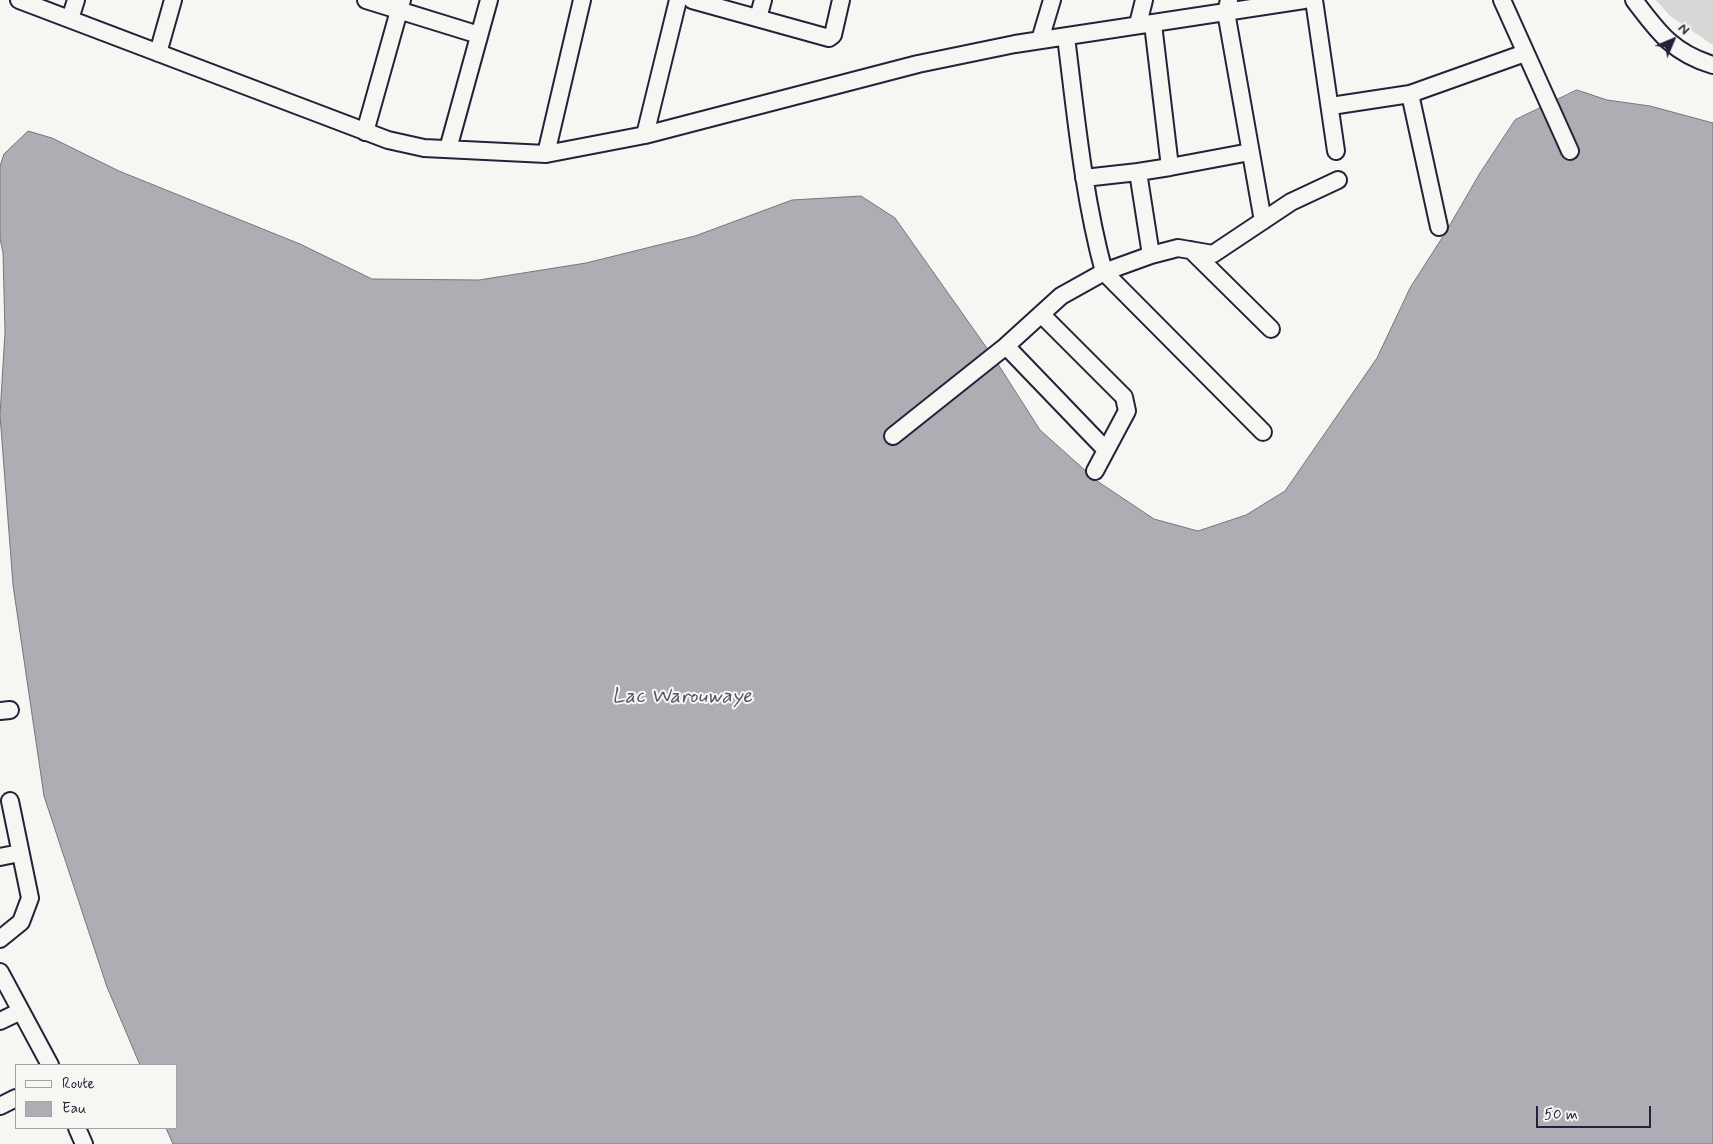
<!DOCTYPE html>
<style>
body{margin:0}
#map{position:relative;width:1713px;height:1144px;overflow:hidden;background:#f6f6f2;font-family:Mynerve,sans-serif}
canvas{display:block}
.legend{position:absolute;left:15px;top:1064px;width:162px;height:65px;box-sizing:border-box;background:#f6f6f2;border:1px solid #a1a1a9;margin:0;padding:6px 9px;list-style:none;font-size:15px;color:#22223b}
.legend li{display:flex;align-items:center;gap:10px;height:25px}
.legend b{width:25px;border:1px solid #a1a1a9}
.north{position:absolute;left:1648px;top:15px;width:50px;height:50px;-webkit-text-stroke:4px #f6f6f2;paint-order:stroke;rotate:45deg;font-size:14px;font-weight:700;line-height:20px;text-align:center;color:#22223b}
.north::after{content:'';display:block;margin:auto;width:18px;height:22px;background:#22223b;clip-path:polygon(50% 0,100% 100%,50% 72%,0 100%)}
.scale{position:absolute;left:1536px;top:1106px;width:115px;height:22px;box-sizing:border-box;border:2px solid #22223b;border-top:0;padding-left:6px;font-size:15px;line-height:18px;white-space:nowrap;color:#22223b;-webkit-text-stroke:4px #f6f6f2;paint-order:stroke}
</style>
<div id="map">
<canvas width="1713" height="1144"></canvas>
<ul class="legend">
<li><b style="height:6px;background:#f6f6f2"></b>Route</li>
<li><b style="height:14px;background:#adadb3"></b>Eau</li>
</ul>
<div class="north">N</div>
<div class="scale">50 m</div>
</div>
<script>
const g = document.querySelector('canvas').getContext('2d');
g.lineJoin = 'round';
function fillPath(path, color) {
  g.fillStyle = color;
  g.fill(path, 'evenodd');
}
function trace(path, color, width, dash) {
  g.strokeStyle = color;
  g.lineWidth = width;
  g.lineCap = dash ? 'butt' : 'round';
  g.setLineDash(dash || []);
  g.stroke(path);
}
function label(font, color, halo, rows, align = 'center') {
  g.font = font + ' Mynerve,sans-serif';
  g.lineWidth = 4;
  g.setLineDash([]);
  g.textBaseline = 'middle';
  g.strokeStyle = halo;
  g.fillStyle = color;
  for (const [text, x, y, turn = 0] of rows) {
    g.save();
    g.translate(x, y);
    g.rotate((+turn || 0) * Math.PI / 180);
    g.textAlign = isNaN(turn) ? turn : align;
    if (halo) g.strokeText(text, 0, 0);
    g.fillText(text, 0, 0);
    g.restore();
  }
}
const green = new Path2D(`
 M1656 0H1713V45L1670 16Z`);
const water = new Path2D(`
 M1577 90 1607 100 1650 106 1713 123V1144H173L166 1128H176V1065H140L107 987 44 796 13 585 0 415 5 332 3 253 0 238V166L4 154 28 131 52 138 119 171 300 244 372 279 479 280 586 263 695 236 792 200 861 196 895 218 996 361 1040 430 1097 481 1154 519 1198 531 1246 515 1285 491 1377 358 1410 288 1447 230 1480 173 1515 120Z`);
const street = new Path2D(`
 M19 0 388 140 424 148 546 154 645 135 918 64 1015 44 1304 0
 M366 0 479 35
 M692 0 829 38 833 35 841 0
 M1229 0 1226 12 1263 221
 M1314 0 1336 151
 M1502 0 1570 151
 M1634 0C1658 32 1673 53 1713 65
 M758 18 763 0
 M70 19 76 0
 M1138 24 1144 0
 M1066 37C1076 116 1083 194 1104 272L1151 255 1178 248 1213 254 1291 202 1338 180
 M1040 40 1052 0
 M158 53 173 0
 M1410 94 1439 227
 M1331 106 1410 94 1525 53
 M365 132 402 0
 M645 135 678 0
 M448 149 489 0
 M546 154 582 0
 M1170 167 1250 152
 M1084 178 1138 172
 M1191 250 1271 329
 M1151 255 1138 172 1170 167 1153 24
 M1041 314 1124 397 1127 411 1095 471
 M1006 346 1106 450
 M893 436 1006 346 1061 296 1104 272 1263 432
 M0 711 10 710
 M0 857 20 853
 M0 939 21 922 30 898 10 801
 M0 972 50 1065
 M0 1021 21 1011
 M0 1106 16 1098
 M77 1128 84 1144`);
const waterNames = [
 ["Lac Warouwaye",682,698]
];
fillPath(green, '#d7d7d7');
fillPath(water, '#adadb3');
trace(water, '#757583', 1);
trace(street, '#22223b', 20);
trace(street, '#f6f6f2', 16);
label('italic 21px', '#535365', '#f6f6f2', waterNames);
</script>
